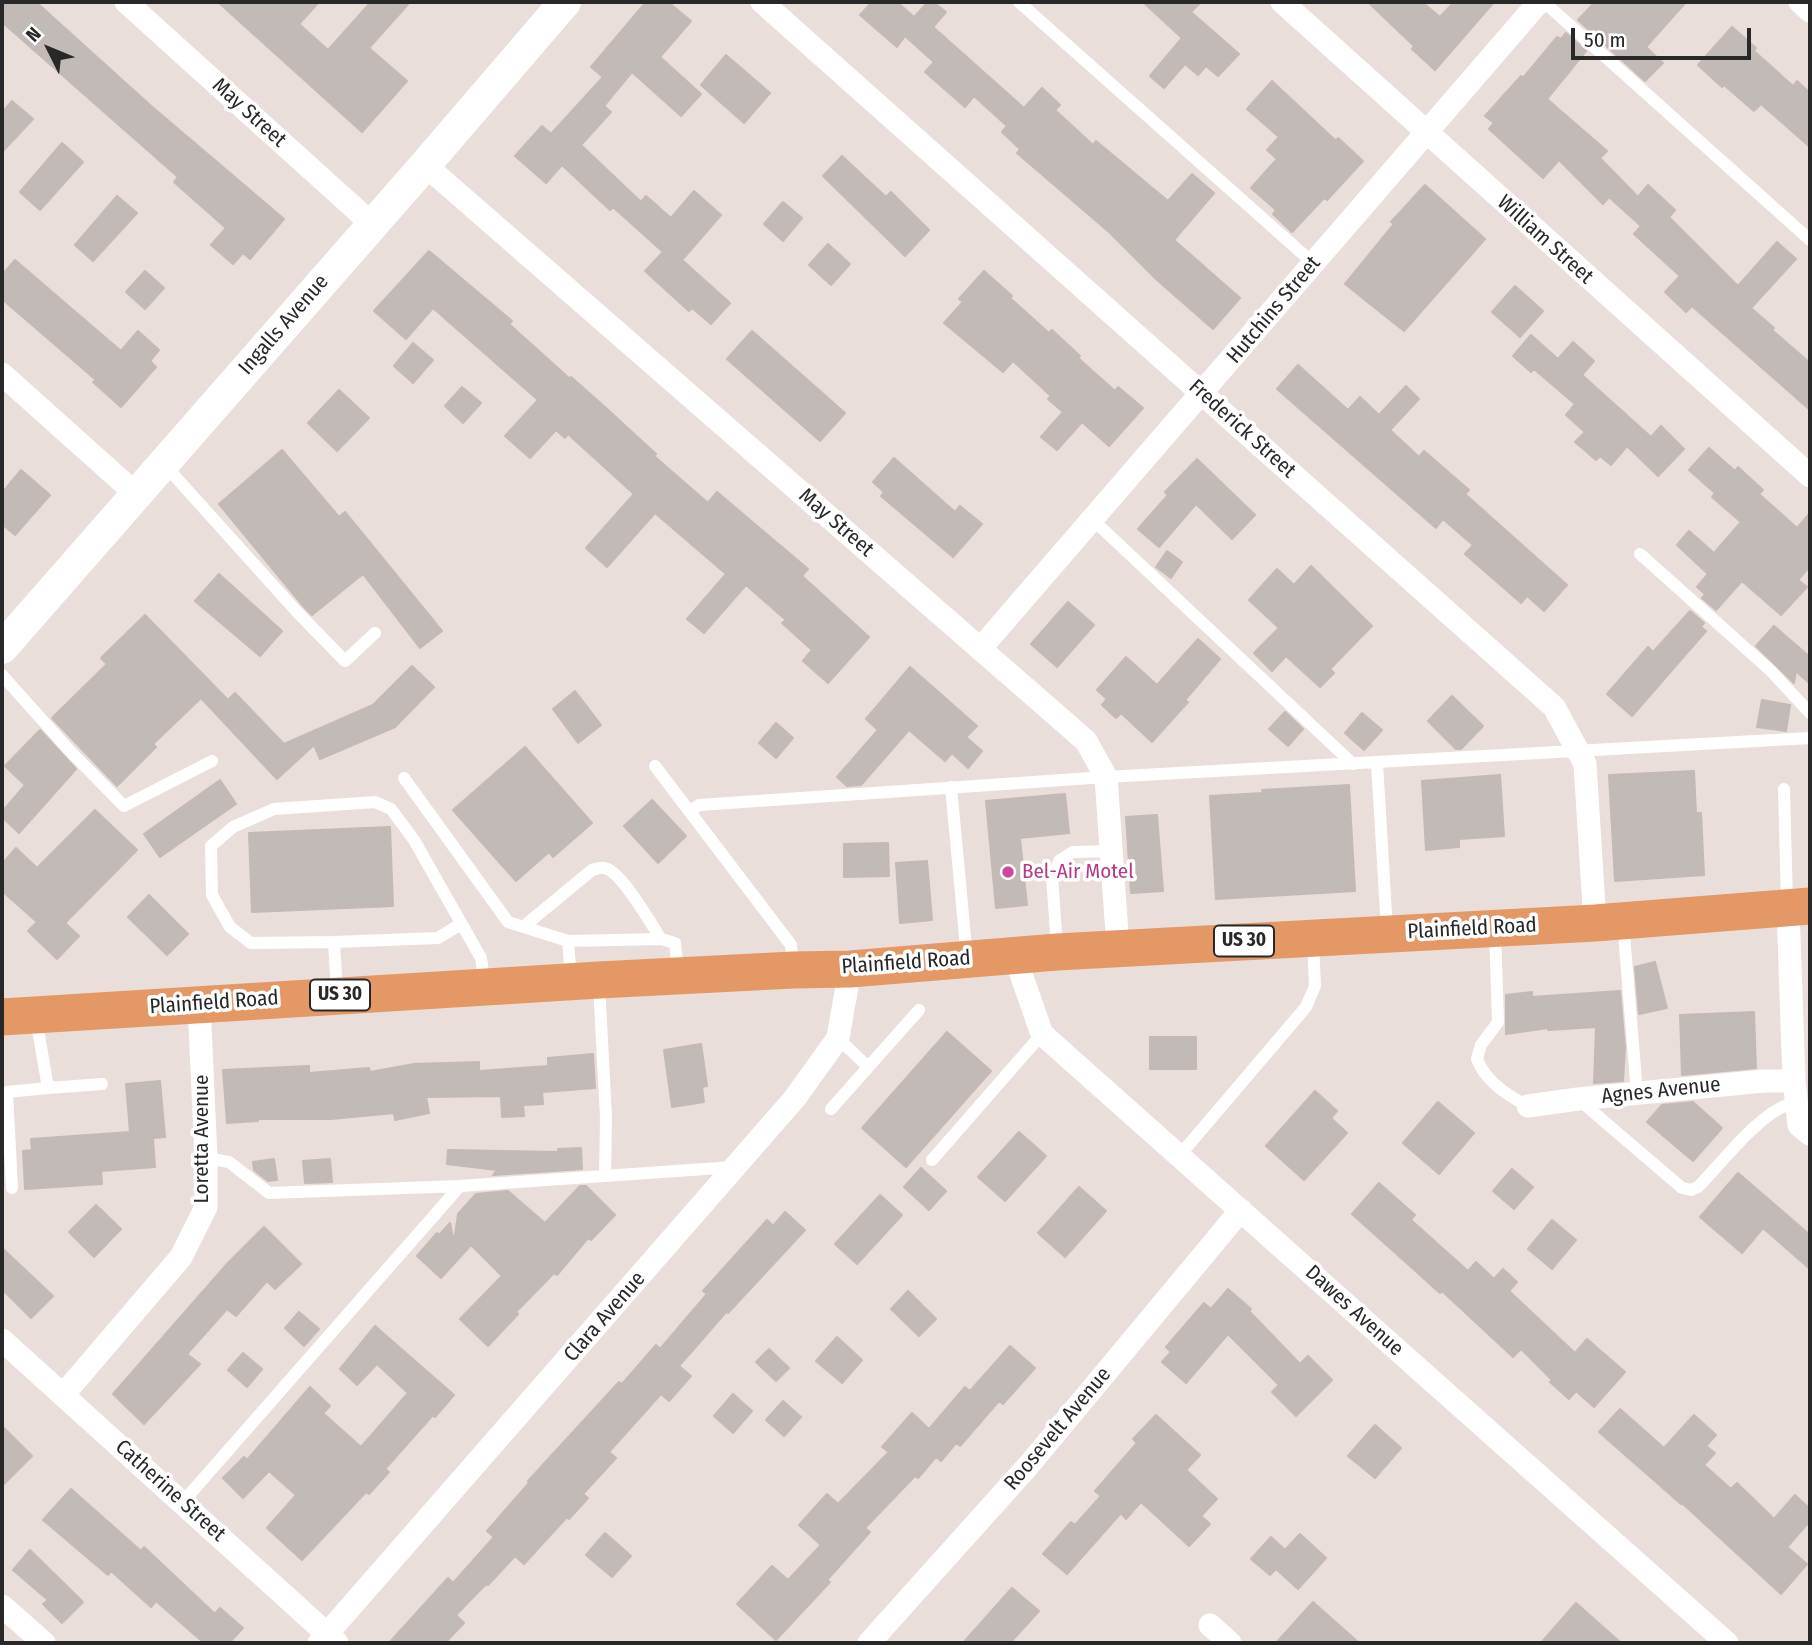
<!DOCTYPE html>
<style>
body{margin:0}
#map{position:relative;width:1812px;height:1645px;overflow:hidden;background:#eadedb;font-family:"Fira Sans Condensed",sans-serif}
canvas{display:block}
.frame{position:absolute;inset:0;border:4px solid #282828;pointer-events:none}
.north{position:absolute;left:14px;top:14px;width:70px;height:70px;-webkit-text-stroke:5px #fff;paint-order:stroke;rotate:313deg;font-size:19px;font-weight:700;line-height:28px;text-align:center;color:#282828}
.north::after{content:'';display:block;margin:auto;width:24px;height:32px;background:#282828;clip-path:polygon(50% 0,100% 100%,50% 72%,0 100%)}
.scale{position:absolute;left:1571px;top:28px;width:180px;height:32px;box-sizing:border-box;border:4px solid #282828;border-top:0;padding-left:9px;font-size:21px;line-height:24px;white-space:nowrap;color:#282828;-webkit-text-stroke:5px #fff;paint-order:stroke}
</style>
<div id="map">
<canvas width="1812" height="1645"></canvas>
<div class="frame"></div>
<div class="north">N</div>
<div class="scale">50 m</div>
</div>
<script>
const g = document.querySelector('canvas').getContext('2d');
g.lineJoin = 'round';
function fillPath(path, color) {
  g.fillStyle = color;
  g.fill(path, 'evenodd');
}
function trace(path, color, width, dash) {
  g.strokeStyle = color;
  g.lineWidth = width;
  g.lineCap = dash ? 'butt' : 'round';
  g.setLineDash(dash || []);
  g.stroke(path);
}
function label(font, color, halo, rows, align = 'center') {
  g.font = font + ' "Fira Sans Condensed",sans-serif';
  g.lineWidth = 7;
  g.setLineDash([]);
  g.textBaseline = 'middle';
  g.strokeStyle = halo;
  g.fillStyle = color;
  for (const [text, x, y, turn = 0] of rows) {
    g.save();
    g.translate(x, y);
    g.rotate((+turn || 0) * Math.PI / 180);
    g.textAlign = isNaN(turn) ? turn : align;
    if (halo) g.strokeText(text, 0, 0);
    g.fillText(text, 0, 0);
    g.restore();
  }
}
const building = new Path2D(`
 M2 2H36L150 105 284 219 250 259 243 253 233 264 211 245 226 228 174 182 178 177 2 22Z
 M218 2H319L299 24 328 50 371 2H410L369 48 407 81 362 132Z
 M646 2H668L691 21 660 57 701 94 681 116 632 72 604 106 611 112 581 145 641 202 646 196 671 218 694 191 721 215 682 260 730 303 711 324 692 308 689 311 645 271 663 252 613 207 610 210 562 165 546 183 515 156 542 126 551 134 603 77 591 67Z
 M872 2H897L914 17 928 2H933L946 12 933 27 1024 108 1042 88 1060 105 1055 110 1093 145 1096 141 1168 201 1192 174 1214 193 1174 240 1240 298 1213 329 1157 280 1109 232 1017 153 1020 149 1002 132 1007 126 974 96 965 107 925 72 934 62 905 36 897 47 860 15Z
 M1143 2H1201L1191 12 1239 54 1218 76 1206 66 1198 75 1185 64 1164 88 1150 76 1182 38Z
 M1368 2H1422L1440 17 1454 2H1494L1435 70 1412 49 1414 46Z
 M1595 2H1686L1646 47 1663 63 1645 81 1578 20Z
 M1732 27 1756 48 1754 51 1793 86 1797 81 1810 93V147L1761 104 1754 111 1724 85 1722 87 1698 65Z
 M1566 33 1586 51 1547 99 1607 151 1600 158 1638 197 1648 185 1675 210 1669 217 1738 286 1777 242 1796 259 1751 308 1774 328 1772 330 1810 363V410L1692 306 1686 312 1665 292 1680 276 1634 234 1641 226 1609 197 1603 204 1559 160 1543 178 1489 129 1494 123 1485 116 1521 76 1523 78 1557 37 1561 39Z
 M726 55 770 93 744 123 701 85Z
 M1272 81 1336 141 1338 138 1363 161 1327 200 1324 198 1292 232 1273 214 1276 210 1251 188 1277 159 1267 150 1279 137 1247 109Z
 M12 101 33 119 2 152V113Z
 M62 143 83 162 40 210 20 192Z
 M842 156 886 197 891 192 929 230 905 256 823 176Z
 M1425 185 1485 239 1404 331 1345 284 1394 224 1391 222Z
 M117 196 137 213 93 261 75 245Z
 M783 202 802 218 783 241 764 224Z
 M828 244 850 264 831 285 809 265Z
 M429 251 512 321 509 324 570 379 571 377 606 408 656 454 654 456 708 503 717 492 808 569 802 576 869 637 828 683 803 661 812 650 782 623 786 620 746 585 704 633 687 619 726 574 655 513 607 567 586 548 634 494 568 434 565 438 556 430 530 458 505 436 538 400 433 308 406 339 374 311Z
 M15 260 121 351 138 331 159 350 150 361 156 367 121 407 93 382 96 380 2 299V275Z
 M145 271 164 288 145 309 126 292Z
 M984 271 1012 296 1010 298 1049 333 1052 330 1080 356 1078 358 1115 391 1118 387 1143 408 1109 446 1082 422 1057 450 1041 437 1063 412 1048 399 1051 396 1013 361 1003 372 944 323 963 302 959 299Z
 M1515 286 1543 311 1520 337 1492 312Z
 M752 331 845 413 820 441 727 359Z
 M1531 335 1558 359 1573 342 1594 361 1582 375 1651 437 1661 426 1684 449 1658 476 1627 446 1611 465 1600 456 1596 460 1575 442 1585 432 1566 415 1575 404 1534 369 1531 372 1513 356Z
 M413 343 433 360 413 383 394 366Z
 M1298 365 1348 410 1360 397 1379 415 1406 386 1419 399 1390 430 1419 457 1424 451 1469 490 1465 494 1567 585 1544 611 1527 596 1521 603 1465 554 1473 545 1443 519 1436 528 1277 389Z
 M462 387 481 403 463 423 445 406Z
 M339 390 369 418 337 451 308 423Z
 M1709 448 1735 471 1738 467 1763 490 1759 494 1797 528 1810 513V566L1798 580 1807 587 1781 615 1742 581 1716 610 1702 598 1705 594 1697 587 1708 574 1677 545 1689 531 1714 553 1741 522 1712 497 1715 493 1689 470Z
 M282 450 339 517 345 512 442 631 420 648 363 574 312 615 304 607 219 504Z
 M894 458 955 512 960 506 982 524 953 557 881 496 884 492 873 482Z
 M1197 459 1255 515 1232 539 1196 504 1159 547 1138 529 1168 495 1165 492Z
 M21 470 50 495 15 535 2 524V493Z
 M1167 551 1182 562 1171 578 1156 567Z
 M1311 566 1372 626 1330 669 1334 673 1320 687 1286 656 1272 671 1254 653 1279 628 1249 600 1277 569 1294 585Z
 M219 574 282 631 260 656 195 601Z
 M1068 602 1094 625 1057 667 1031 644Z
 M1690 611 1704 623 1701 627 1706 631 1632 716 1607 694 1648 647 1653 652Z
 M145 615 228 700 235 693 284 744 373 705 412 666 434 687 395 727 320 759 314 745 277 779 201 698 153 744 156 747 117 786 52 718 107 664 101 658Z
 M1774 626 1810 657V684L1796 671 1794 683 1756 646Z
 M1198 639 1220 659 1185 700 1188 702 1152 742 1121 713 1116 718 1102 705 1107 699 1097 690 1126 657 1157 685Z
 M910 667 977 726 966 737 982 751 968 768 952 753 945 761 909 730 861 785 847 786 837 777 878 730 866 719Z
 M575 691 601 725 578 743 553 709Z
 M1452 696 1483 726 1461 749H1456L1428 721Z
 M1762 700 1790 705 1786 731 1757 727Z
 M1285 712 1303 729 1288 746 1269 729Z
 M1362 713 1382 730 1364 750 1345 733Z
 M776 723 793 738 776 758 759 743Z
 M40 730 76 769 19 833 2 817V812L25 785 5 766Z
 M525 747 592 823 553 857 549 852 516 881 453 810Z
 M1694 771 1696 813H1701L1704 875 1615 881 1609 775Z
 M1500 775 1504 836 1459 839V847L1426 850 1422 781Z
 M220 780 236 804 160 857 144 834Z
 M1349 785 1355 891 1216 899 1210 796 1263 793 1262 790Z
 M1065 794 1069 833 1020 838 1027 905 996 908 986 801Z
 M652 800 686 836 658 863 624 826Z
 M95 810 137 850 65 923 79 936 57 959 28 931 37 922 2 891V864L16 848 37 868Z
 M1157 815 1163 891 1131 893 1126 817Z
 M390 827 393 906 252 912 249 833Z
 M888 843 889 876 844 877V844Z
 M927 861 932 920 900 923 896 863Z
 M149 895 188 934 167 955 128 917Z
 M1655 962 1667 1008 1639 1014 1635 967Z
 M1620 991 1625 1048 1623 1081 1594 1083 1596 1027 1548 1030V1028L1506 1034V995L1532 992V997Z
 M1754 1012 1756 1068 1682 1075 1680 1015Z
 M947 1032 991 1071 906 1167 862 1128Z
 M1150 1037H1196V1069H1150Z
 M701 1044 707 1086 702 1087 704 1102 672 1107 664 1050Z
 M593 1054 595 1088 542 1092 543 1104 523 1105 524 1116 502 1117 501 1096 426 1097 429 1113 395 1120 394 1113 331 1119H258V1121L227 1123 223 1070 309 1066V1073L369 1068 370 1072 414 1064 479 1062V1071L548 1066V1058Z
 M160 1081 165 1137 153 1138 155 1167 101 1171 102 1184 25 1189 23 1151 32 1150 31 1139 130 1132 126 1084Z
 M1315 1091 1337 1111 1331 1118 1347 1133 1304 1180 1266 1146Z
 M1438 1102 1474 1133 1439 1174 1403 1143Z
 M1693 1102 1722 1128 1693 1161 1647 1122 1662 1105Z
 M1019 1132 1046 1156 1005 1201 978 1177Z
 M581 1148 582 1169 493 1175 497 1170 447 1164 448 1150 558 1152V1149Z
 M274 1159 277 1180 268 1181 254 1170 253 1162Z
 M330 1159 332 1182 305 1183 303 1161Z
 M921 1168 946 1191 929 1210 904 1187Z
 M1512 1169 1533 1187 1514 1209 1493 1191Z
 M1738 1173 1810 1235V1269L1763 1228 1742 1253 1700 1217Z
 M1379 1183 1415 1215 1411 1220 1468 1271 1476 1262 1494 1279 1503 1269 1517 1282 1509 1291 1575 1353 1587 1339 1625 1372 1594 1407 1576 1391 1569 1399 1550 1382 1552 1380 1521 1349 1513 1357 1442 1291 1440 1293 1352 1214Z
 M580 1186H586L615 1215 591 1240 588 1238 557 1275 554 1273 516 1312 518 1314 488 1346 460 1319 502 1276 471 1245 441 1278 417 1256 437 1233 439 1235 450 1223 454 1242 458 1214 476 1194 508 1191 545 1223Z
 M1079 1187 1106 1211 1065 1257 1038 1233Z
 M880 1195 902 1215 857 1264 835 1244Z
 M96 1205 121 1229 94 1257 69 1232Z
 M785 1212 805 1230 728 1313 727 1311 679 1366 691 1376 669 1401 661 1394 609 1452 616 1458 583 1494 588 1498 569 1519 567 1517 524 1564 515 1556 488 1585 486 1584 456 1615 464 1623 445 1643H389L448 1578 453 1583 494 1537 487 1531 529 1483 528 1481 619 1382 622 1384 656 1345 660 1349 707 1294 703 1291 767 1220 773 1226Z
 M1552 1220 1576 1240 1552 1269 1528 1249Z
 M264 1227 301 1264 275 1289 267 1281 236 1316 227 1309 187 1354 200 1364 144 1424 113 1394 227 1264Z
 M2 1248 53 1296 31 1318 2 1289Z
 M1228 1289 1251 1309 1249 1311 1300 1364 1308 1356 1332 1380 1296 1416 1272 1392 1279 1385 1228 1334 1186 1383 1162 1362 1171 1352 1166 1347 1204 1303 1211 1309Z
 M908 1291 936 1319 919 1336 891 1309Z
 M299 1312 319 1329 304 1346 285 1328Z
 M375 1326 454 1395 435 1417 433 1415 385 1469 389 1472 369 1494 366 1492 302 1560 267 1528 296 1495 269 1471 243 1498 223 1478 244 1457 247 1460 310 1387 330 1406 323 1413 361 1447 408 1393 377 1364 357 1385 340 1369Z
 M837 1337 862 1360 842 1383 816 1361Z
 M1010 1346 1035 1368 1003 1404 999 1401 960 1446 956 1443 941 1461 936 1457 918 1478 915 1476 865 1528 870 1532 827 1580 830 1582 776 1640 737 1604 772 1566 788 1580 821 1545 799 1525 827 1494 838 1504 889 1452 882 1447 912 1413 929 1429 965 1387 970 1391Z
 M769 1349 789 1368 776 1381 756 1362Z
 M243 1353 262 1369 247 1387 228 1370Z
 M733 1394 752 1411 733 1433 714 1416Z
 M783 1401 801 1417 784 1436 766 1420Z
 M1620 1409 1664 1448 1694 1415 1716 1435 1706 1446 1715 1453 1704 1465 1731 1489 1737 1483 1774 1519 1795 1495 1810 1509V1521L1787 1547 1807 1564 1781 1594 1682 1503 1681 1504 1599 1432Z
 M1156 1415 1200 1455 1186 1470 1217 1499 1201 1516 1210 1524 1189 1546 1141 1502 1126 1519 1121 1513 1067 1574 1043 1554 1071 1522 1075 1525 1101 1496 1095 1491 1137 1443 1133 1439Z
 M1375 1425 1401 1448 1375 1478 1348 1456Z
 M2 1426 32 1456 2 1486Z
 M71 1489 141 1551 144 1547 215 1614 220 1608 243 1628 229 1643H204L156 1601 151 1607 111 1571 108 1575 43 1520Z
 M605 1533 631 1556 612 1577 586 1555Z
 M1300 1534 1326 1558 1298 1589 1276 1569 1270 1575 1251 1559 1271 1537 1285 1550Z
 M30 1550 83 1602 62 1623 43 1604 48 1600 13 1570Z
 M1012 1588 1039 1611 1010 1643H963Z
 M1313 1602 1359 1643H1276Z
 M1576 1603 1621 1643H1541Z`);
const lane = new Path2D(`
 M1019 2 1313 263
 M1544 2 1810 240
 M163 463 298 613 345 661 375 633
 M1092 519 1353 764
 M1640 554 1770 670 1810 713
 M2 675 70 751 124 806 212 761
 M1377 763 1387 930
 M655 766 791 945 793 966
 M404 778 508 922 568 941 571 978
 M951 787 967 958
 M1784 789 1787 903
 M690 811 699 805 1106 777 1810 738
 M1623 922 1637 1093
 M523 927 592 870C595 869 601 867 604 868 621 870 651 924 661 939
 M1495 931 1498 1022 1481 1045 1477 1059C1485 1081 1508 1096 1528 1106
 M568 941 661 939 675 943 678 972
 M334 942 438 938 461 924
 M1057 948 1052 876 1060 860 1073 852 1111 851
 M599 984 606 1117 605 1176
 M337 992 334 942 251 943 230 927 212 895 211 846 233 827 274 809 375 802 391 809 414 840 481 958 485 986
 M838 1038 868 1067
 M48 1088 102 1084
 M1578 1099 1682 1188 1691 1190 1698 1187C1721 1164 1764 1106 1796 1103
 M831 1109 919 1010
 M1180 1155 1306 1007 1315 986 1313 941
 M206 1158 229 1162 269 1193 460 1186
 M932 1160 1042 1034
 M12 1188 7 1092 48 1088 36 1018
 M182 1503 460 1186 734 1167`);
const street = new Path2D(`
 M126 2 372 224
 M762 2 1554 707 1585 764 1595 923
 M1282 2 1810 476
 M1800 2 1810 11
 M425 165 1086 741 1106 777 1118 948
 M2 374 136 494
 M980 649 1539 2
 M1788 907 1794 1081 1799 1125 1810 1134
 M1015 957 1042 1034 1727 1643
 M1528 1106 1578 1099 1764 1081H1794
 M2 1340 337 1643
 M63 1395 181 1257 206 1207V1158L199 1004
 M2 1606 44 1643
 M1210 1625 1230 1643
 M319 1643 795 1098 838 1038 850 969
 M869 1643 1028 1466 1241 1210`);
const secondary = new Path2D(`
 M2 648 425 165 565 2`);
const primary = new Path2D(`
 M2 1017 599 980 793 970 850 969 1057 952 1595 923 1810 906`);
const markers = [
 [1008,872,7,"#d1479c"]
];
const shields = [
 [1244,941,60],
 [340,995,60]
];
const shieldNames = [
 ["US 30",1244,941],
 ["US 30",340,995]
];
const streetNames = [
 ["May Street",249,113,42],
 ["William Street",1545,240,42],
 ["Hutchins Street",1274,310,-50],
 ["Ingalls Avenue",284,325,-49],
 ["Frederick Street",1242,429,42],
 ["May Street",836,523,41],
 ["Plainfield Road",1472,929,-3],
 ["Plainfield Road",906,963,-4],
 ["Plainfield Road",214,1003,-4],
 ["Agnes Avenue",1661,1091,-6],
 ["Loretta Avenue",202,1139,-90],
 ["Dawes Avenue",1354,1311,42],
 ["Clara Avenue",605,1317,-49],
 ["Roosevelt Avenue",1058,1429,-50],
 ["Catherine Street",170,1491,42]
];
const hotelNames = [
 ["Bel-Air Motel",1022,872]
];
fillPath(building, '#c2bab7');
trace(building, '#c4b9b5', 2);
trace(lane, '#fff', 12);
trace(street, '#fff', 23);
trace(secondary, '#fff', 32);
trace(primary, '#e49866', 37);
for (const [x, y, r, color] of markers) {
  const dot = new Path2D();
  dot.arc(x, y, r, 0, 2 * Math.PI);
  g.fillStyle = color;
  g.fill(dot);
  trace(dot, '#fff', 2.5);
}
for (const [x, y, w] of shields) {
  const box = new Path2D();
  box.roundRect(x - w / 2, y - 15.5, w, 31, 5);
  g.fillStyle = '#fff';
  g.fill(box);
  trace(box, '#282828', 2);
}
label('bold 19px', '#282828', null, shieldNames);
label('21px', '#282828', '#fff', streetNames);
label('21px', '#b23c85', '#fff', hotelNames, 'left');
</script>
